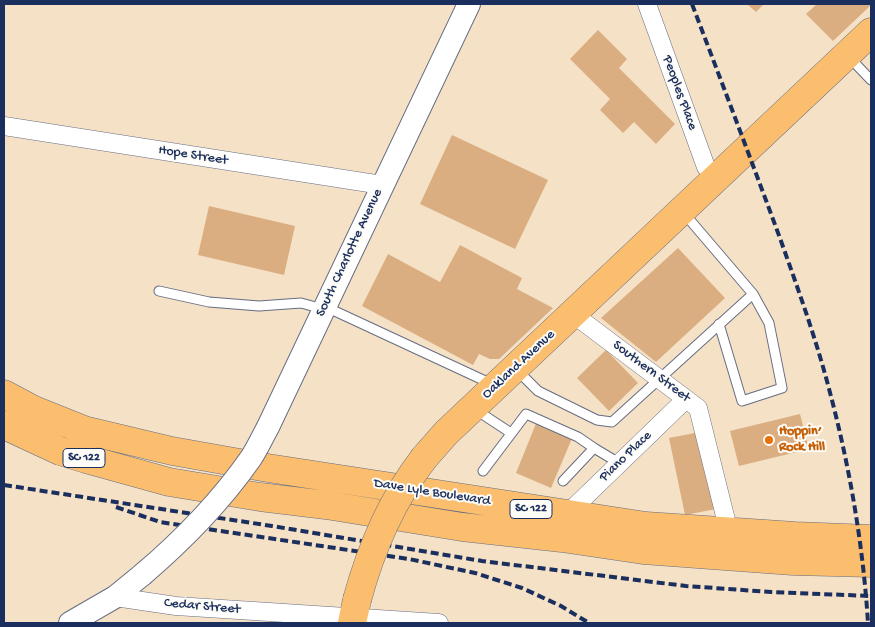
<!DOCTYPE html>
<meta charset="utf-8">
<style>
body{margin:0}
#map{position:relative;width:875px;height:627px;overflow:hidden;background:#f4e1c6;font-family:"Gochi Hand",sans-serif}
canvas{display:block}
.frame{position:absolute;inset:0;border:5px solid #1b2f5e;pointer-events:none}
</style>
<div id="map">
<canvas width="875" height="627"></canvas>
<div class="frame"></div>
</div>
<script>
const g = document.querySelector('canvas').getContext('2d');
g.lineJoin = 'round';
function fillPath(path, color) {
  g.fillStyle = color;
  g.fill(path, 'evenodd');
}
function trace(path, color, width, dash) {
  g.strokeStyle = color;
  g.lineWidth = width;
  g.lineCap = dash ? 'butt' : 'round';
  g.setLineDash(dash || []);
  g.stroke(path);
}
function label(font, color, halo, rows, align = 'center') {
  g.font = font + ' "Gochi Hand",sans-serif';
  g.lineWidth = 4;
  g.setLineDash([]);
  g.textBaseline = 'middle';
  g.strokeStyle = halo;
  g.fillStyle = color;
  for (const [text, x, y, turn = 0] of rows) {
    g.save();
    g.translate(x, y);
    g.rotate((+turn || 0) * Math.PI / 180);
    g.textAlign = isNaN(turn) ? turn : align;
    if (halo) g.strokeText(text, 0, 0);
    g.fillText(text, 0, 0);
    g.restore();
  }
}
const building = new Path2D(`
 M747 4H764L756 12Z
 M817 4H868L870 6 833 41 806 14Z
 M598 30 627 59 619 68 675 124 656 144 634 122 623 133 600 110 610 99 570 59Z
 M452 135 548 180 515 249 420 204Z
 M209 206 295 226 284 275 198 255Z
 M460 245 522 278 517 289 553 308 499 359H490L479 354 473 365 362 306 388 254 440 282Z
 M678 248 725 298 656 362 601 318Z
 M606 350 638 383 609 411 577 378Z
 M800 414 809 449 739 466 730 431Z
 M537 421 573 436 551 488 516 473Z
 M700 432 716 509 685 515 669 438Z`);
const service = new Path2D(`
 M849 57 871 80
 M159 291 209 302 259 306 301 303 323 309
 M326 307 494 385
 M719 324 742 401 782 388 769 323 753 294
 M517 370 538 391 597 420 612 422 753 294 683 212
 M476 410 511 433
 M594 448 619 463
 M483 471 526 414 578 437 594 448 563 481`);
const minor = new Path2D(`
 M647 4 706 167 717 179
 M4 126 382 185
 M573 314 698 408 729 532
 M566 515 686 399
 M115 597 176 606 439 623`);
const tertiary = new Path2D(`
 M268 427 469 4
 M70 623 115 597 142 575`);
const primary = new Path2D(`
 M4 394 34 410 84 430 172 451 268 468 646 526 795 536 871 539
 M4 425 60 451 86 459 169 482 260 497 326 505 462 527 562 538 643 550 793 561 871 563
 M424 458 446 433 871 32
 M352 623 357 600`);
const rail = new Path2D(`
 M692 4C722 83 752 162 781 241 798 289 815 336 828 385 849 463 863 543 868 623
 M4 485 272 526 482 561 686 586 771 592 871 596
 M116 507 160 522 409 559 475 573 522 588 561 606 589 623`);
const tertiaryBridge = new Path2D(`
 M142 575C182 541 221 501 251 458 257 449 262 438 268 427`);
const primaryBridge = new Path2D(`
 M357 600C371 548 391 501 424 458`);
const markers = [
 [769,440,5,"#e8710a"]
];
const shields = [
 [84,458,42],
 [531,509,42]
];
const shieldNames = [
 ["SC 122",84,458],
 ["SC 122",531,509]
];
const streetNames = [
 ["Peoples Place",679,93,70],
 ["Hope Street",193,156,9],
 ["South Charlotte Avenue",350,253,-65],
 ["Oakland Avenue",519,365,-43],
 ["Southern Street",651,372,37],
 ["Piano Place",626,457,-44],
 ["Dave Lyle Boulevard",432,493,9],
 ["Cedar Street",202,607,5]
];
const foodNames = [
 ["Hoppin’",779,432],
 ["Rock Hill",779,448]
];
fillPath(building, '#dbae81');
trace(service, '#676d82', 11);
trace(minor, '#676d82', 19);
trace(tertiary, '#676d82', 24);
trace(primary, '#676d82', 29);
trace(service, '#fff', 9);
trace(minor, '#fff', 18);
trace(tertiary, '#fff', 22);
trace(primary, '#fabe6e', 28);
trace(rail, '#1b2f5e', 4, [8, 4]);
trace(tertiaryBridge, '#676d82', 24, []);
trace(primaryBridge, '#676d82', 29, []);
trace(tertiaryBridge, '#fff', 22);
trace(primaryBridge, '#fabe6e', 28);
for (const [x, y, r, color] of markers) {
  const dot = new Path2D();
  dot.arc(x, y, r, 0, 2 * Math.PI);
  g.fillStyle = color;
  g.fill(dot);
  trace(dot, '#fdfcf7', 2);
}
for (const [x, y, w] of shields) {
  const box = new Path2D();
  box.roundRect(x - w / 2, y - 9.5, w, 19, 4);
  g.fillStyle = '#fdfcf7';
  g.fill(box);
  trace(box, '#1b2f5e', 1);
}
label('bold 12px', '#1b2f5e', null, shieldNames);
label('14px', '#1b2f5e', '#fdfcf7', streetNames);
label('bold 14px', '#c56008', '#fdfcf7', foodNames, 'left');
</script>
